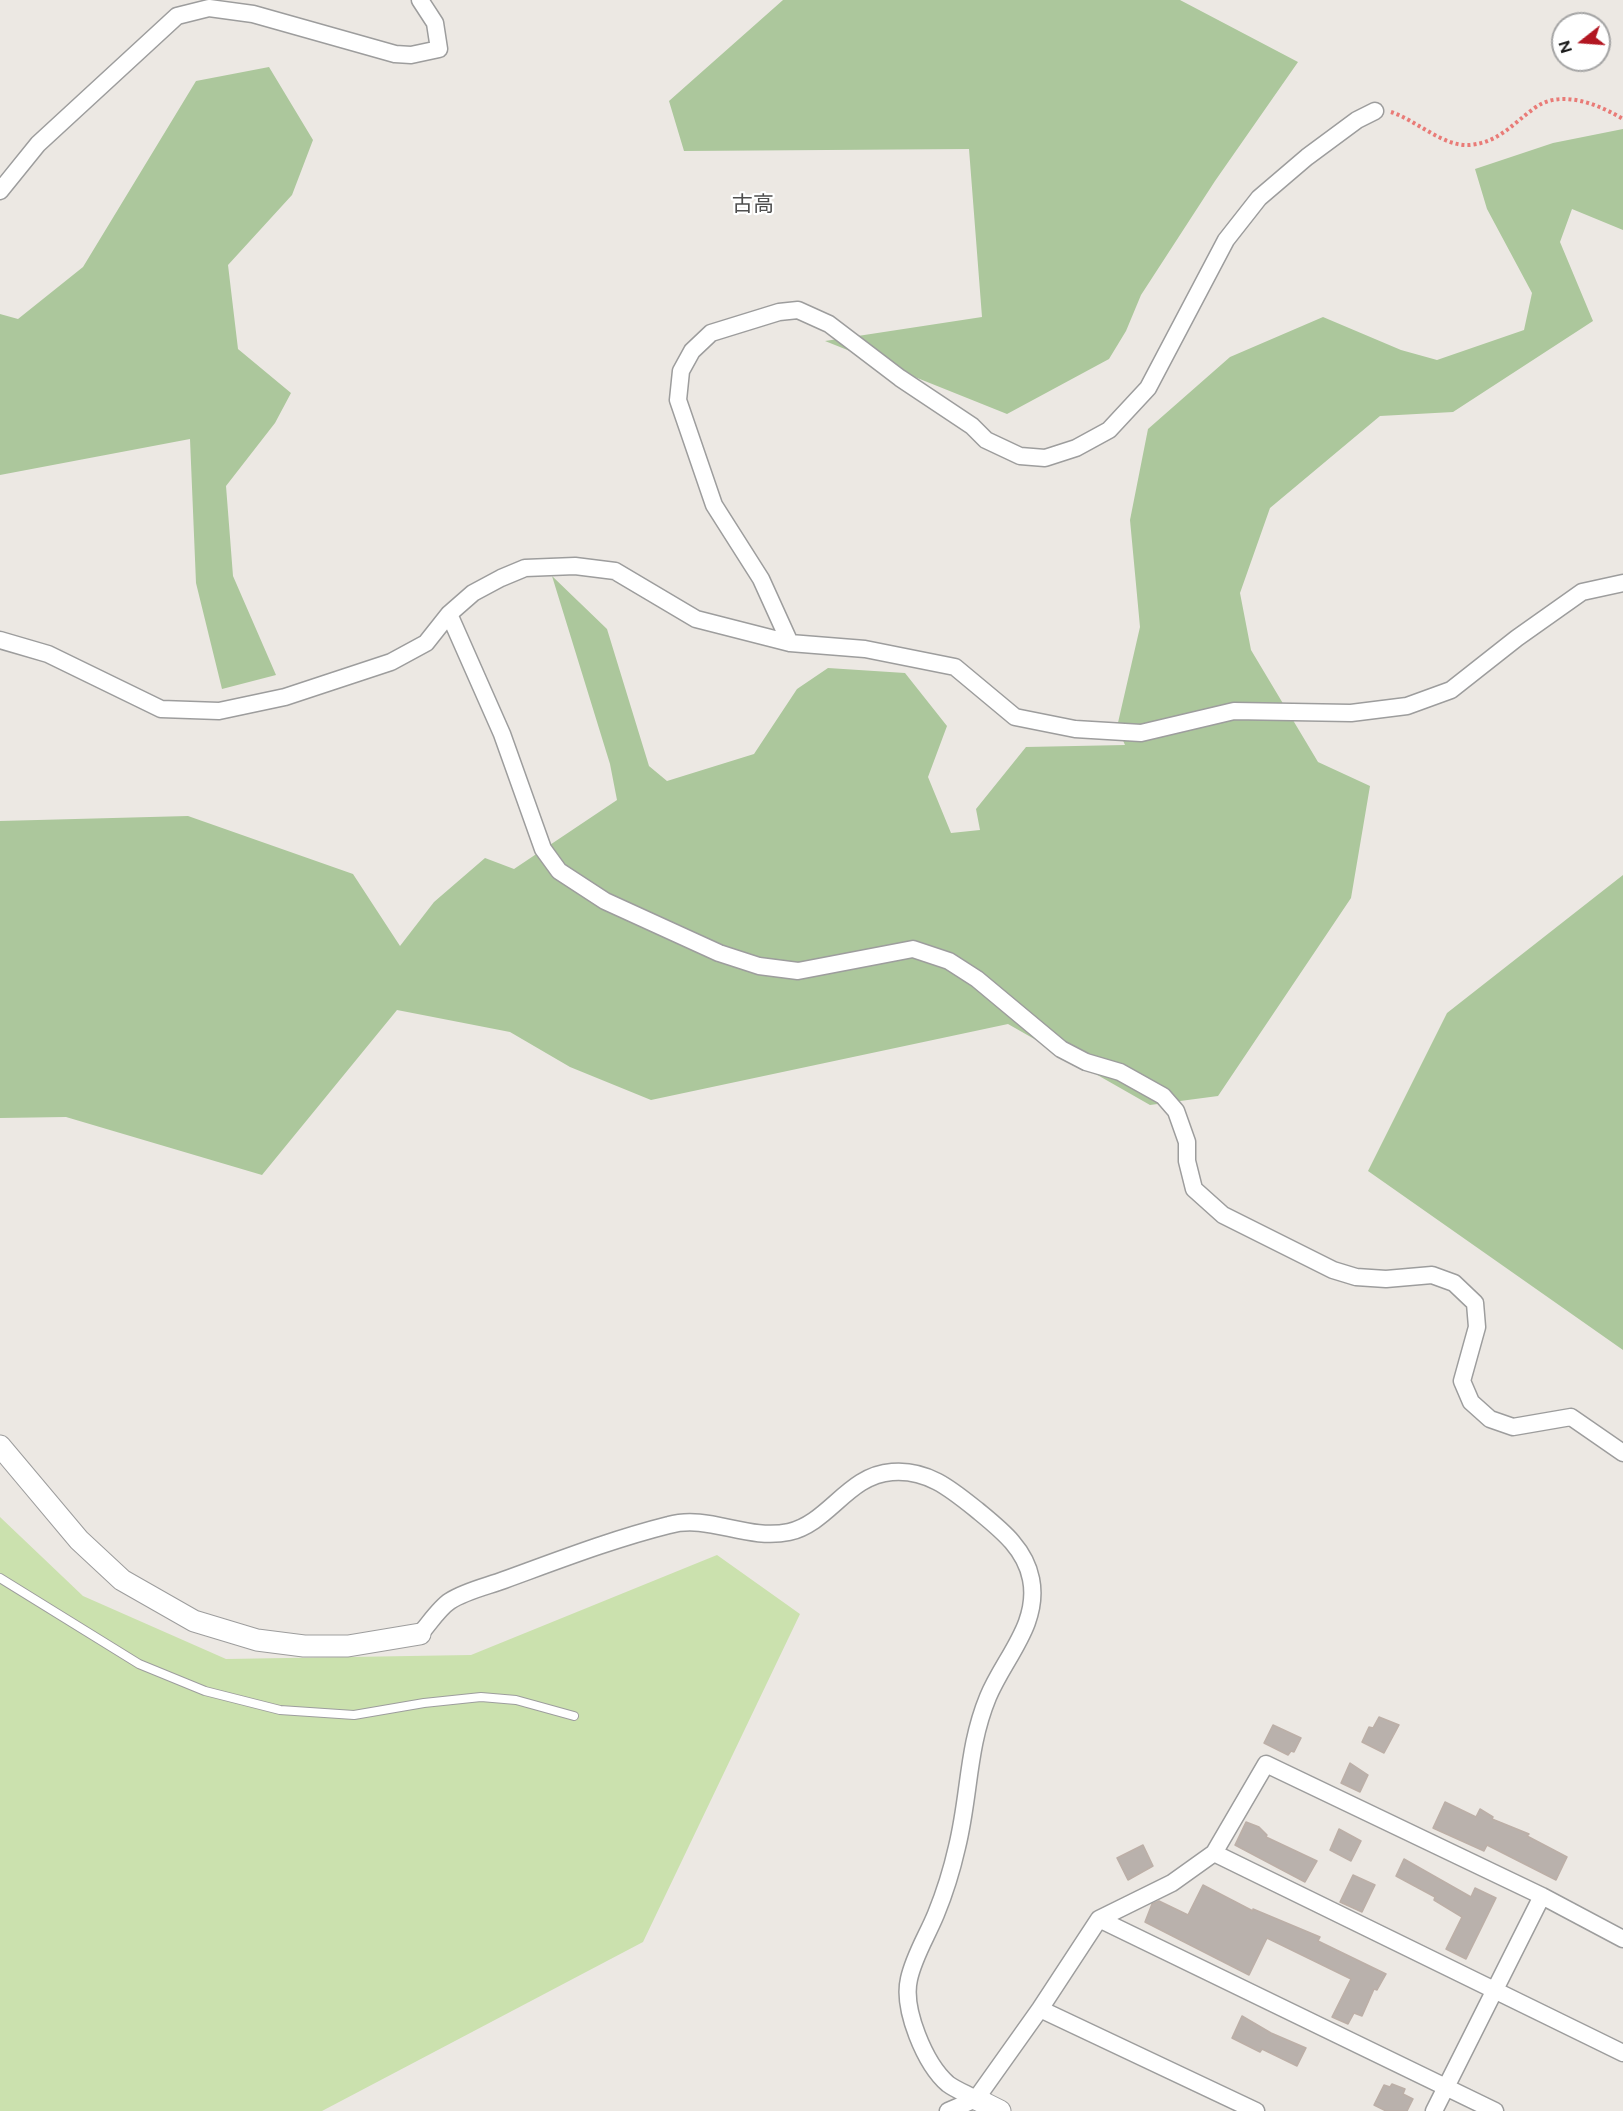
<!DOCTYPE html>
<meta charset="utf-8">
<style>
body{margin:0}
#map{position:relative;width:1623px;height:2111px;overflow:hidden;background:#ece8e3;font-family:Figtree,sans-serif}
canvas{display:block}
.north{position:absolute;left:1551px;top:12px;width:60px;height:60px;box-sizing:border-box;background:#fff;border:2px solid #a4a4a4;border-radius:50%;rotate:253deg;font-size:16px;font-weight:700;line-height:24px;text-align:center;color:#1c1c1c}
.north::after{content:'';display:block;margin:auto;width:21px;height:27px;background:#b21621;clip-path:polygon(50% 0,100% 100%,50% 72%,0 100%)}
</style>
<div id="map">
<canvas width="1623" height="2111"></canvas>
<div class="north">N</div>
</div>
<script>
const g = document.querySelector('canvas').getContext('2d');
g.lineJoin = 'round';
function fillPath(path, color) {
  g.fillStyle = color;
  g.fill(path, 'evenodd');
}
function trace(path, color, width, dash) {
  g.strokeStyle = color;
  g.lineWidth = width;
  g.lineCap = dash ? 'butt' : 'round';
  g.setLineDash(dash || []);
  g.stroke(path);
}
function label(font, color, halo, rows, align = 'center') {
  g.font = font + ' Figtree,"Noto Sans JP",sans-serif';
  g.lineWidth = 4.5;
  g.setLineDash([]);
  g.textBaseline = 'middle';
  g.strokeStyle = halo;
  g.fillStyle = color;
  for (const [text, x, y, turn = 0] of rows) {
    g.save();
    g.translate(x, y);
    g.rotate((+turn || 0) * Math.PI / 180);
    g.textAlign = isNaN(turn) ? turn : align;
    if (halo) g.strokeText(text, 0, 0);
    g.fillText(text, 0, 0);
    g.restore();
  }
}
const grass = new Path2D(`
 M0 1517 83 1596 226 1659 471 1655 717 1555 800 1614 643 1942 322 2111H0Z`);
const forest = new Path2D(`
 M783 0H1180L1298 62 1215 181 1141 295 1126 331 1109 359 1007 414 825 341 982 317 969 149 684 151 669 101Z
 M269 67 313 140 292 195 228 265 238 349 291 393 275 423 226 486 233 576 276 675 222 689 196 583 190 439 0 475V314L18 319 83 267 196 81Z
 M1623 129V230L1572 209 1560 242 1593 321 1453 412 1380 416 1270 508 1240 593 1251 650 1318 762 1370 786 1351 898 1218 1096 1150 1105 1008 1024 651 1100 570 1067 510 1032 397 1010 262 1175 66 1117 0 1118V821L188 816 353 874 400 946 434 902 485 858 514 869 617 800 610 764 552 576 607 629 649 766 667 781 754 754 797 689 828 668 905 673 947 726 928 777 951 833 980 830 976 809 1026 747 1125 745 1117 727 1140 627 1130 520 1148 429 1230 357 1323 317 1401 350 1437 360 1524 330 1532 293 1487 209 1475 169 1553 143Z
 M1623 875V1350L1368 1171 1447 1013Z`);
const building = new Path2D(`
 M1379 1717 1399 1725 1384 1753 1362 1742 1369 1727 1373 1728Z
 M1273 1725 1301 1738 1294 1752 1291 1751 1288 1755 1264 1743Z
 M1350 1763 1368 1775 1360 1792 1341 1783Z
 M1445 1802 1476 1817 1480 1809 1493 1817 1492 1819 1529 1834 1527 1836 1567 1857 1556 1880 1487 1845 1484 1851 1433 1828Z
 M1246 1822 1259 1827 1267 1835 1266 1837 1317 1861 1305 1882 1235 1845Z
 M1339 1829 1361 1841 1351 1861 1330 1850Z
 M1143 1845 1153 1866 1128 1880 1117 1858Z
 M1404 1859 1471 1897 1475 1888 1496 1898 1466 1959 1446 1949 1462 1917 1434 1900 1435 1897 1396 1876Z
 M1353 1875 1375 1885 1362 1912 1340 1902Z
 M1203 1885 1253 1911V1909L1320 1937 1318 1941 1386 1974 1377 1990 1374 1989 1362 2016 1354 2013 1348 2024 1332 2017 1351 1979 1267 1938 1249 1975 1145 1922 1152 1904 1159 1901 1188 1915Z
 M1242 2016 1271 2033 1306 2048 1297 2066 1262 2049 1260 2052 1232 2038Z
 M1392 2084 1405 2089 1403 2094 1413 2099 1407 2111H1386L1374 2105 1384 2085 1390 2087Z`);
const path = new Path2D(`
 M1391 112C1416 120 1443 147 1470 145 1500 142 1513 123 1536 107 1562 89 1600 105 1623 119`);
const service = new Path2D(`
 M0 1578 139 1664 205 1691 280 1710 354 1715 424 1703 481 1697 516 1700 574 1716`);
const minor = new Path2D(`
 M0 191 38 144 177 16 209 8 253 14 395 54 411 55 439 49 435 23 420 0
 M449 614 502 734 543 849 559 871 605 901 719 953 759 966 798 971 913 949 949 961 977 979 1061 1049 1086 1062 1120 1072 1163 1096 1176 1111 1187 1142V1161L1194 1189 1223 1215 1333 1270 1356 1277 1386 1279 1432 1275 1454 1283 1475 1303 1477 1327 1462 1381 1471 1402 1490 1419 1513 1427 1571 1417 1623 1453
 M0 640 48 654 161 709 219 711 285 697 391 662 426 643 449 614 473 593 501 578 525 568 575 566 615 571 696 619 790 643 865 649 955 667 1015 717 1075 729 1141 733 1234 711 1351 713 1407 706 1451 690 1517 638 1582 592 1623 583
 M790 643 761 579 714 505 678 400 681 371 692 351 711 333 779 312 798 310 829 324 900 378 972 426 986 440 1020 456 1045 458 1076 448 1109 430 1148 388 1226 240 1259 198 1307 157 1357 120 1375 111
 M420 1634C429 1624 439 1608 450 1601 465 1591 488 1586 504 1580 559 1560 613 1539 669 1525 709 1514 747 1541 789 1532 829 1523 848 1475 892 1472 927 1469 951 1489 977 1510 1000 1529 1025 1548 1031 1579 1040 1624 1004 1658 988 1697 967 1748 970 1794 957 1847 952 1869 945 1892 936 1914 927 1936 914 1956 909 1979 902 2009 925 2064 948 2084 956 2090 967 2094 976 2099
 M1214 1853 1623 2053
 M1099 1919 1495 2111
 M1040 2009 1256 2111
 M948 2111 976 2099 1040 2009 1099 1919 1172 1883 1214 1853 1266 1764 1542 1896 1623 1939
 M1434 2111 1542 1896`);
const tertiary = new Path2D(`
 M0 1446 79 1540 122 1580 194 1621 257 1640 304 1646H348L420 1634
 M976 2099 1000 2111`);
const quarterNames = [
 ["古高",753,205]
];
fillPath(grass, '#cbe1ae');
fillPath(forest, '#acc79c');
fillPath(building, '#b9b1ac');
trace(building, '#bcafa7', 1.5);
trace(service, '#9d9d9d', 10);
trace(minor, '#9d9d9d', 19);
trace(tertiary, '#9d9d9d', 23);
trace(path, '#e97b77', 4, [3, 3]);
trace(service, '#fff', 8);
trace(minor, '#fff', 16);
trace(tertiary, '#fff', 21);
label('21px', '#4f4f4f', '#fff', quarterNames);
</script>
